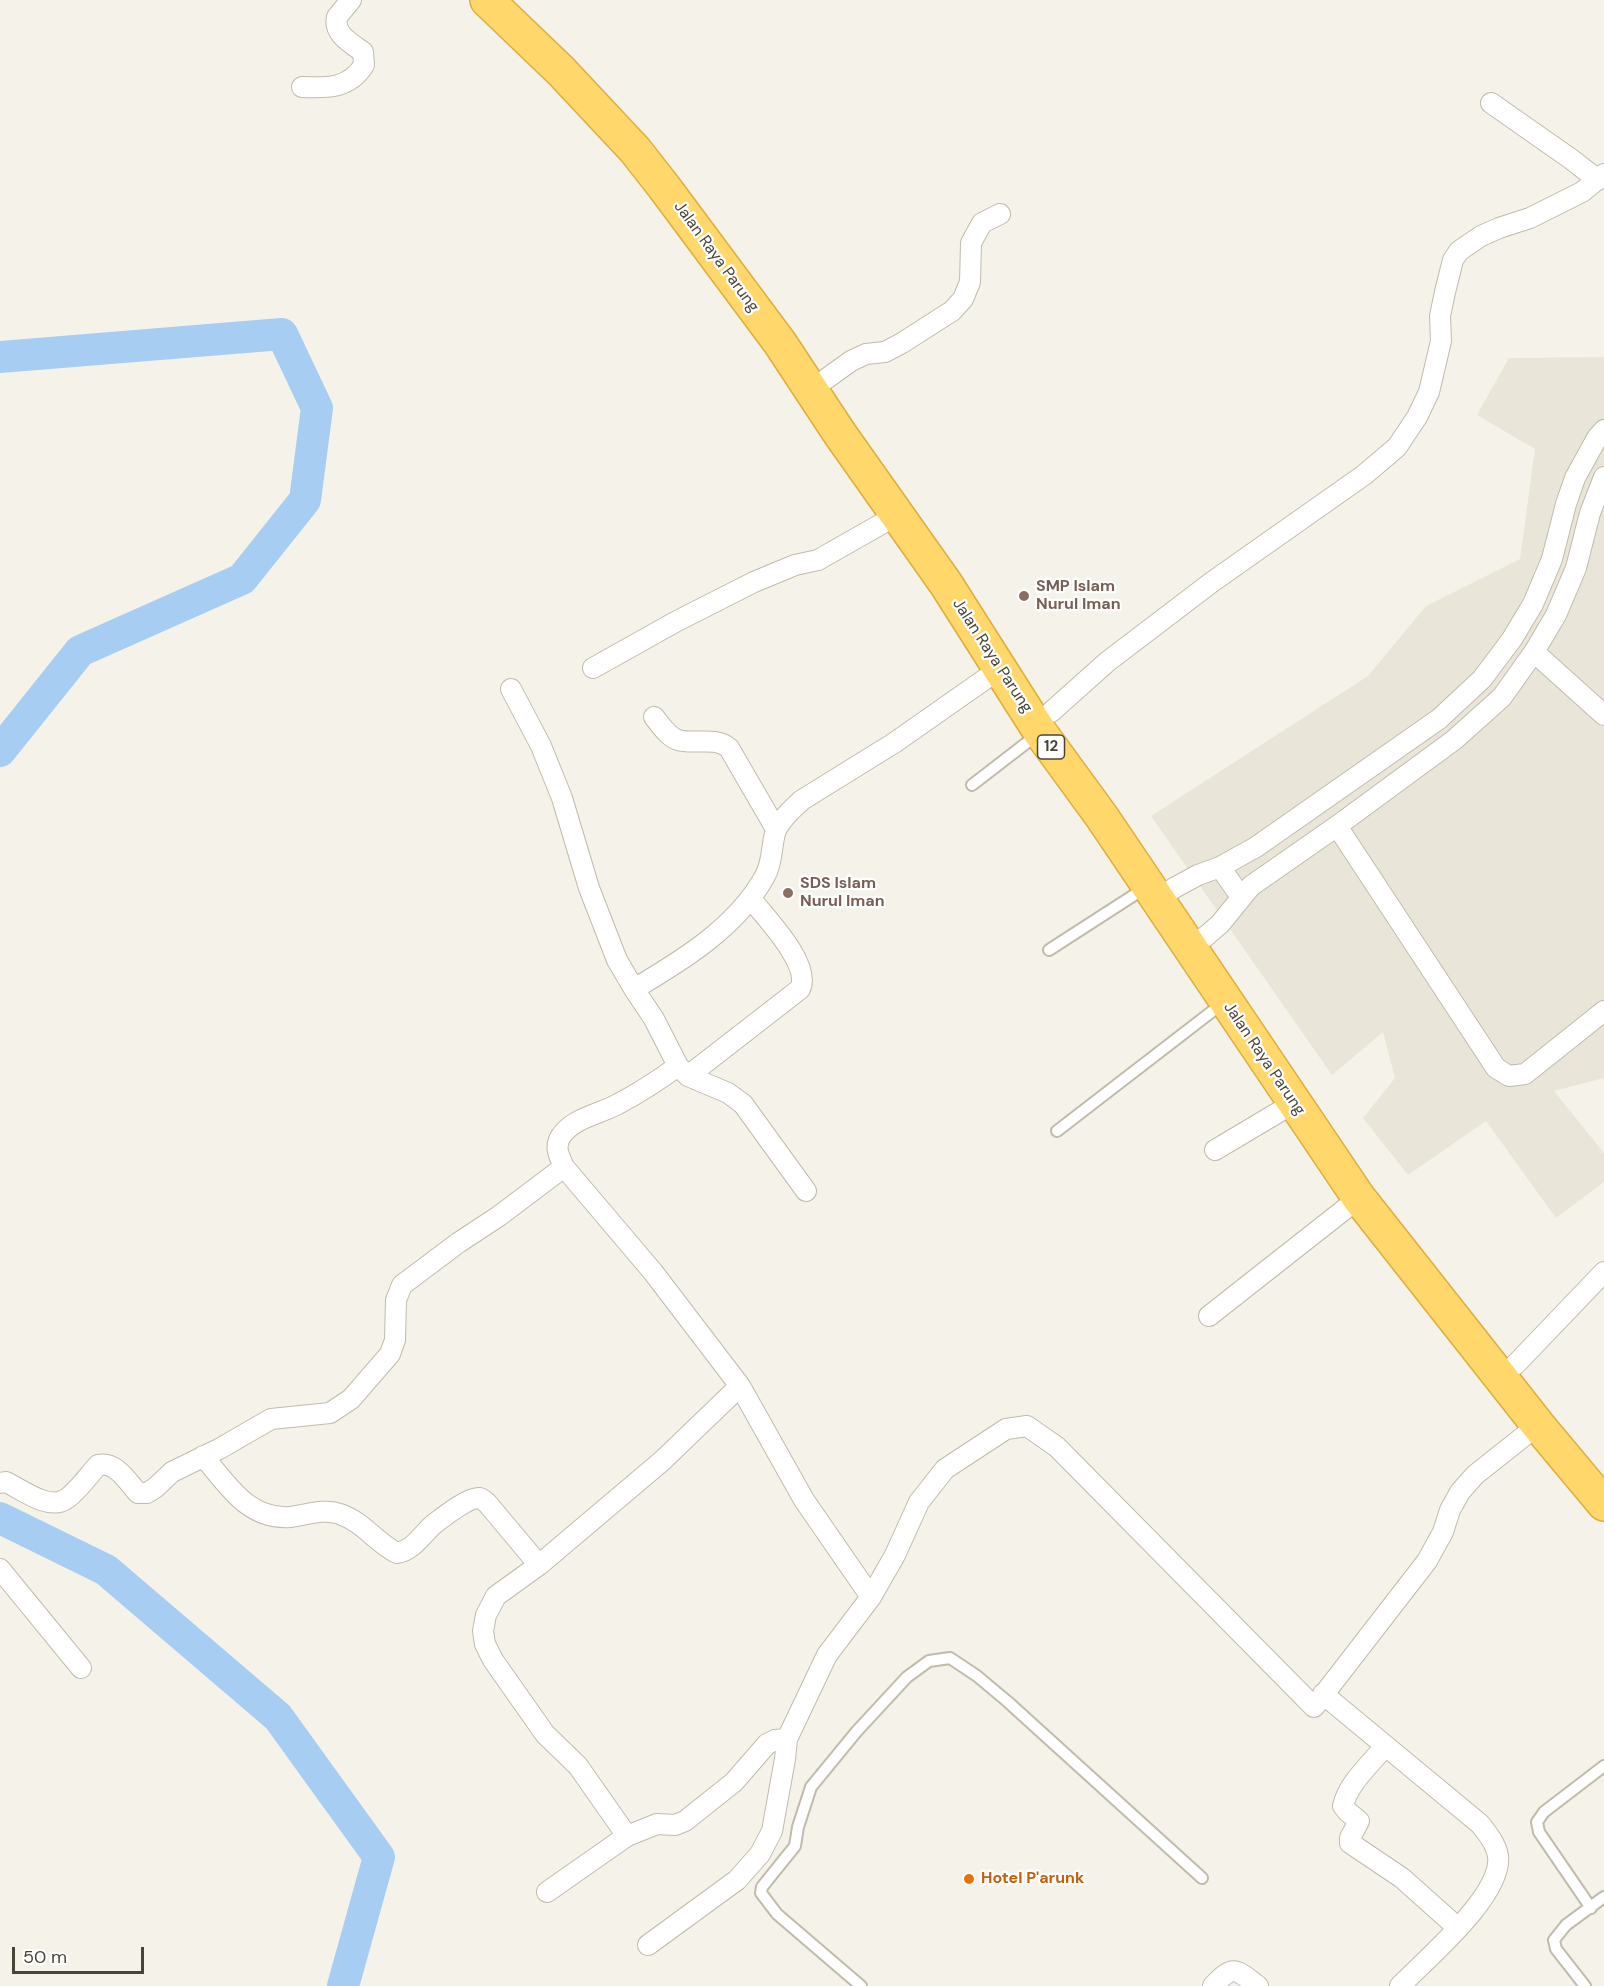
<!DOCTYPE html>
<style>
body{margin:0}
#map{position:relative;width:1604px;height:1986px;overflow:hidden;background:#f5f2ea;font-family:"DM Sans",sans-serif}
canvas{display:block}
.scale{position:absolute;left:12px;top:1947px;width:132px;height:27px;box-sizing:border-box;border:3px solid #494438;border-top:0;padding-left:8px;font-size:18px;line-height:21px;white-space:nowrap;color:#494438;-webkit-text-stroke:4px #fff;paint-order:stroke}
</style>
<div id="map">
<canvas width="1604" height="1986"></canvas>
<div class="scale">50 m</div>
</div>
<script>
const g = document.querySelector('canvas').getContext('2d');
g.lineJoin = 'round';
function fillPath(path, color) {
  g.fillStyle = color;
  g.fill(path, 'evenodd');
}
function trace(path, color, width, dash) {
  g.strokeStyle = color;
  g.lineWidth = width;
  g.lineCap = dash ? 'butt' : 'round';
  g.setLineDash(dash || []);
  g.stroke(path);
}
function label(font, color, halo, rows, align = 'center') {
  g.font = font + ' "DM Sans",sans-serif';
  g.lineWidth = 4.5;
  g.setLineDash([]);
  g.textBaseline = 'middle';
  g.strokeStyle = halo;
  g.fillStyle = color;
  for (const [text, x, y, turn = 0] of rows) {
    g.save();
    g.translate(x, y);
    g.rotate((+turn || 0) * Math.PI / 180);
    g.textAlign = isNaN(turn) ? turn : align;
    if (halo) g.strokeText(text, 0, 0);
    g.fillText(text, 0, 0);
    g.restore();
  }
}
const residential = new Path2D(`
 M1604 357V1078L1554 1091 1604 1153V1182L1556 1218 1486 1121 1408 1175 1363 1118 1395 1078 1383 1032 1332 1075 1151 816 1368 676 1426 606 1520 559 1535 449 1477 415 1509 358Z`);
const river = new Path2D(`
 M0 357 282 334 317 408 305 500 242 579 80 651 0 751
 M0 1518 106 1570 278 1717 379 1857 343 1986`);
const lane = new Path2D(`
 M972 785 1038 734
 M1049 950 1145 888
 M1057 1131 1223 1003
 M1591 1908 1539 1832 1537 1822 1544 1812 1604 1766
 M861 1986 777 1914 761 1893 762 1887 795 1846 798 1827 811 1787 857 1731 907 1677 929 1661 950 1658 977 1676 1008 1702 1202 1878
 M1585 1986 1556 1949 1554 1940 1566 1925 1604 1897`);
const street = new Path2D(`
 M302 87C327 88 349 89 364 65L363 52C351 43 333 34 337 17L351 0
 M1491 103 1571 159 1598 180
 M826 379 851 361 866 354 885 352 902 343 952 311 963 299 970 282 971 243 982 223 1000 214
 M1534 652 1604 715
 M593 668 677 621 754 582 795 565 818 560 897 515
 M511 689 541 746 562 798 589 888 617 960 634 989
 M1051 712 1107 662 1212 582 1364 475 1397 447 1417 417 1429 392 1441 341 1440 316 1445 292 1453 260 1459 251 1481 236 1499 228 1530 218 1582 192 1604 174
 M654 717C660 724 668 737 678 740 694 745 715 736 729 748L776 829
 M1337 826 1496 1068 1509 1076 1525 1074 1604 1011
 M1220 867 1241 897
 M1157 900 1174 888 1198 875 1220 867 1256 847 1439 719 1482 679 1512 639 1533 604 1552 559 1566 504 1575 478 1597 438 1604 430
 M1189 947 1206 936 1220 924 1251 886 1337 826 1454 740 1502 697 1534 652 1556 615 1576 568 1590 513 1604 477
 M688 1076 800 989C812 965 766 918 751 899
 M1215 1150 1294 1103
 M806 1191 743 1104 728 1093 688 1076 678 1066 654 1019 634 989C683 960 737 927 765 876 774 860 771 839 777 828 783 817 793 808 802 800L894 743 1001 668
 M1209 1316 1359 1198
 M1515 1365 1604 1272
 M740 1386 804 1500 871 1597
 M203 1456C228 1485 248 1520 290 1517 307 1515 324 1508 340 1514 363 1522 377 1543 397 1553 414 1550 422 1534 434 1524 442 1518 470 1496 479 1498 482 1498 484 1501 487 1503L539 1565
 M0 1483 6 1482C21 1489 49 1511 66 1499 77 1492 89 1475 98 1465 116 1461 127 1481 138 1493H147L155 1488 172 1472 219 1449 271 1419 330 1413 351 1399 390 1354 395 1340 396 1300 402 1285 458 1243 499 1216 564 1167
 M0 1569 81 1668
 M1323 1694 1480 1824C1488 1834 1496 1844 1498 1856 1503 1895 1426 1959 1400 1986
 M1385 1746C1371 1764 1348 1783 1343 1806L1348 1812 1359 1821 1350 1838V1843L1402 1878 1458 1928
 M627 1836 578 1766 545 1734 493 1660 485 1644 483 1631 486 1615 496 1596 539 1565 662 1461 740 1386 653 1272 564 1167C559 1156 554 1147 561 1136 573 1118 600 1114 618 1104 639 1093 659 1080 678 1066
 M547 1892 627 1836 657 1824 675 1825 685 1821 734 1782 767 1744 775 1740 787 1739
 M648 1945 737 1880 760 1854 772 1831 785 1759 787 1739 827 1655 871 1597 895 1555 919 1502 945 1469 1006 1429 1027 1426 1057 1447 1314 1707 1427 1561 1443 1532 1450 1510 1460 1492 1475 1475 1538 1425
 M1213 1986C1234 1964 1235 1969 1258 1986`);
const highway = new Path2D(`
 M487 0 561 71 635 150 664 187 780 343 840 434 946 584 1040 732 1102 817 1359 1198 1538 1425 1604 1504`);
const markers = [
 [1024,596,6,"#8d6e63"],
 [788,893,6,"#8d6e63"],
 [969,1879,6,"#e8710a"]
];
const shields = [
 [1051,747,27]
];
const shieldNames = [
 ["12",1051,747]
];
const streetNames = [
 ["Jalan Raya Parung",716,257,54],
 ["Jalan Raya Parung",992,656,57],
 ["Jalan Raya Parung",1264,1059,56]
];
const educationNames = [
 ["SMP Islam",1036,587],
 ["Nurul Iman",1036,605],
 ["SDS Islam",800,884],
 ["Nurul Iman",800,902]
];
const foodNames = [
 ["Hotel P'arunk",981,1879]
];
fillPath(residential, '#e9e5d8');
trace(river, '#a7cef2', 32);
trace(lane, '#c1bbac', 14);
trace(street, '#c1bbac', 22);
trace(highway, '#dfad3a', 36);
trace(lane, '#fff', 10);
trace(street, '#fff', 20);
trace(highway, '#ffd76b', 33);
for (const [x, y, r, color] of markers) {
  const dot = new Path2D();
  dot.arc(x, y, r, 0, 2 * Math.PI);
  g.fillStyle = color;
  g.fill(dot);
  trace(dot, '#fff', 2);
}
for (const [x, y, w] of shields) {
  const box = new Path2D();
  box.roundRect(x - w / 2, y - 12, w, 24, 4.5);
  g.fillStyle = '#fff';
  g.fill(box);
  trace(box, '#494438', 1.5);
}
label('bold 15px', '#494438', null, shieldNames);
label('16px', '#494438', '#fff', streetNames);
label('bold 16px', '#785e54', '#fff', educationNames, 'left');
label('bold 16px', '#c56008', '#fff', foodNames, 'left');
</script>
